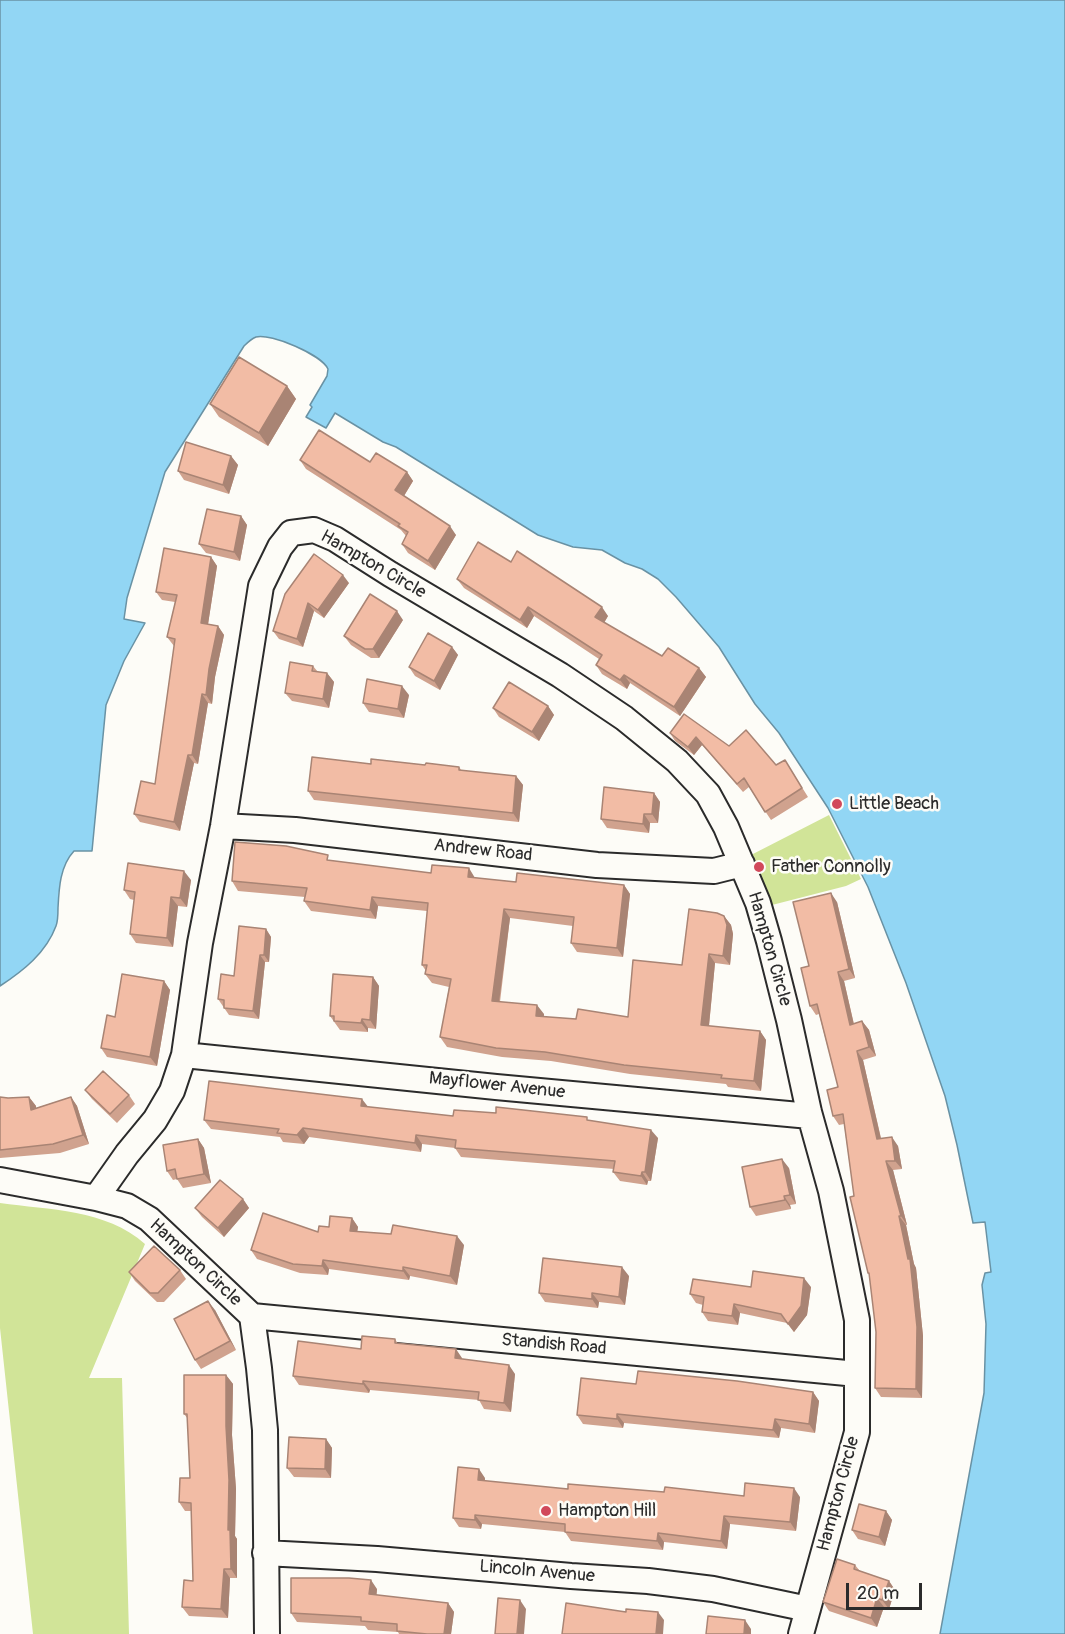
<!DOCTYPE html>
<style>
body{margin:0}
#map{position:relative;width:1065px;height:1634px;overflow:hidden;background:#fdfcf7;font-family:Pangolin,sans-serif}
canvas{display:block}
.scale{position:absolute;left:846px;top:1583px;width:76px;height:27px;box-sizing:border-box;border:3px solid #2b2b2b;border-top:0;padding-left:8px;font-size:18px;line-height:21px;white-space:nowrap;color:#2b2b2b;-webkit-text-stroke:4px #fdfcf7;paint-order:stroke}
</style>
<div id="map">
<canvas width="1065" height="1634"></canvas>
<div class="scale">20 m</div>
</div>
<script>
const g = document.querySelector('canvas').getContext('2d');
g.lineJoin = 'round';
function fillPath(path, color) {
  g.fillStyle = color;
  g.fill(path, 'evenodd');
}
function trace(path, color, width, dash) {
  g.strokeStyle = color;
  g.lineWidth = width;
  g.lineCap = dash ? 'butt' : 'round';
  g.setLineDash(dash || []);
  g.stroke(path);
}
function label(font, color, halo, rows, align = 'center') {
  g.font = font + ' Pangolin,sans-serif';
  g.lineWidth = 5;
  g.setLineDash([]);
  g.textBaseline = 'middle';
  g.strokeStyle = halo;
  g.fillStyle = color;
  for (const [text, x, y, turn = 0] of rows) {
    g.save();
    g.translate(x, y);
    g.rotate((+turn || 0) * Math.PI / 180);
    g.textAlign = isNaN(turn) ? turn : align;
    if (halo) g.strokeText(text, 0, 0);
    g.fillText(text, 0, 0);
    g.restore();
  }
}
const green = new Path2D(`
 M829 815 861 879 846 886 772 905 751 855Z
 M0 1203C49 1210 106 1209 145 1244L89 1378H122L129 1634H33L0 1328Z`);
const water = new Path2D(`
 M0 0H1065V1634H940L984 1393 986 1324 982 1285 985 1273 991 1272 985 1222 973 1223 957 1145 945 1096 906 983 868 887 828 808 779 733 755 704 719 647 676 597 658 579 642 569 625 563 602 550 573 547 538 535 396 447 383 442 335 413 326 428 306 417 312 407 310 405 327 376 328 369C322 355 271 333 256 337 251 339 247 343 244 346L165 472 127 598 124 619 145 623 124 661 106 705 92 851H74C60 866 59 888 58 908 58 914 58 921 56 926 46 953 23 971 0 986Z`);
const minor = new Path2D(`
 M223 826 295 830 597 865 714 871 742 864
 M184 1055 496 1087 810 1116
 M0 1180 96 1198
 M252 1316 857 1374
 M265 1553 377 1559 571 1576 648 1581 713 1589 808 1609
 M267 1634 265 1430 259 1368 252 1316 149 1219 127 1206 96 1198 127 1154 155 1120 172 1091 184 1055 200 943 223 826 261 586 280 547 291 533 314 530 335 539 390 574 560 675 624 718 677 761 708 794 726 827 758 903 769 941 789 1020 809 1112 831 1191 857 1320V1432L801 1634`);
const wall = new Path2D(`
 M287 386 296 399 268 446 219 417 210 404Z
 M231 456 238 465 229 494 184 480 178 471Z
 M300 460 370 462 407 472 413 481 404 496 456 535 435 570 408 553 402 544 406 536 401 530 306 469Z
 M241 516 247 525 240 561 206 553 199 544Z
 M211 557 217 566 208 624 218 626 224 635 215 677 212 704 208 703 198 764 194 763 180 831 140 822 134 814 155 784 174 646 167 637 175 602 162 600 156 592Z
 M511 562 608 616 604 623 662 656 699 668 706 677 680 716 630 683 627 689 602 674 596 665 599 659 534 616 527 628 464 588 457 579Z
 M349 583 324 618 314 611 303 647 279 639 273 631 285 594Z
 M403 620 379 658H371L351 645 344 636Z
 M452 647 458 655 440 690 415 676 409 667Z
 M313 666 318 672 327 673 334 682 329 708 292 701 285 693Z
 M409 695 404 718 369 712 363 703Z
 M548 706 554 715 539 741 499 717 493 708Z
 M670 733 729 746 776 765 785 760 808 797 771 820 749 787 743 792 702 745 694 755 675 741Z
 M371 764 425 765 459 767 462 771 516 776 523 785 519 822 314 800 308 791Z
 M654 793 660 802 658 823H650L649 833 607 828 601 819Z
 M332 861 431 873 516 882 624 885 630 894 623 957 577 952 571 943 573 926 510 918 500 1002 544 1014V1017L576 1019 628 1017 682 965 724 916 731 925 733 934 730 965 715 963 709 1026 760 1031 766 1040 761 1091 728 1087 726 1084 630 1074 551 1061 502 1057 447 1047 440 1037 449 987 432 983 425 974 426 971 422 965 427 911 378 906 376 919 311 911 304 901 305 897 238 891 232 881Z
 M191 880 187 907 178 906 173 947 136 943 130 934 134 900 130 899 124 890Z
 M837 902 855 978 844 981 854 1024 862 1021 869 1030 876 1056 863 1060 881 1138 898 1146 902 1169 893 1170 907 1225H906L914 1264 916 1268 923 1336 922 1398 881 1397 875 1388 876 1332 870 1276 868 1273 854 1196 844 1124 839 1125 833 1116 838 1087 819 1014 816 1015 810 1006 809 966Z
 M266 929 271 937 269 962H265L259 1019 229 1015 218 999Z
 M373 977 379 986 376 1029 368 1028V1032L340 1030 330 1016Z
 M164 981 170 990 157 1066 107 1057 101 1048 115 1017Z
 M85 1090 129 1095 135 1104 117 1123 92 1099Z
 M0 1097 8 1098 29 1097 36 1106V1108L71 1097 77 1106 89 1144 60 1153 0 1158Z
 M368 1107 453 1116 589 1121 658 1138 651 1181H648L647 1185 620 1181 613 1172 614 1169 461 1157 455 1148 422 1144 421 1152 309 1137 304 1144 283 1142 280 1137 211 1129 204 1120Z
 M198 1139 204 1148 211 1183 183 1188 177 1179 173 1180 167 1171Z
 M789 1168 796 1204 790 1205 791 1209 756 1216 750 1207Z
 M243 1199 249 1208 224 1237 202 1217 195 1208Z
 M352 1218 358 1227 357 1231 464 1245 457 1285 410 1276 409 1280 329 1269 328 1275 300 1273 257 1259 251 1250 318 1232Z
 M180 1270 186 1279 164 1302H157L135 1281 129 1272Z
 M629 1276 625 1305 599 1302 598 1308 545 1302 539 1293Z
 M751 1287H811L807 1315 794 1332 787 1323 740 1313 738 1325 708 1321 702 1312 703 1305 696 1303 690 1294Z
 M215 1310 236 1350 201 1369 195 1360Z
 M395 1339 398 1344 462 1358V1359L515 1374 511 1412 484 1409 479 1400 370 1390 369 1393 299 1385 293 1376 361 1349Z
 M226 1375 233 1384 232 1435 236 1489 235 1536 237 1539V1578H230L228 1618 189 1616 182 1607 193 1581 191 1511H185L179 1502 190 1478 188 1419 184 1414Z
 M636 1384 813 1392 819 1401 815 1433 781 1428 779 1438 624 1423 623 1428 583 1424 577 1415Z
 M326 1439 332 1448 331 1478 294 1477 287 1468Z
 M485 1478V1481L568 1489 664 1492 744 1496 800 1497 796 1531 730 1524 727 1549 664 1542 663 1550 571 1541 565 1532 482 1524 481 1529 459 1527 453 1518Z
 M886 1511 892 1520 885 1546 858 1539 852 1530Z
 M855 1565 860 1571 889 1581 895 1590 889 1609 884 1607 877 1627 829 1611 823 1602Z
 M377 1589 376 1595 448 1603 454 1612 451 1634H399L398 1632 368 1630 365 1626 297 1622 291 1613Z`);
const shadedWall = new Path2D(`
 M287 386 296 399 268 446 259 433Z
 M231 456 238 465 229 494 223 485Z
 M407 472 413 481 402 499 395 490Z
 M241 516 247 525 240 561 234 552Z
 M450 526 456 535 435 570 428 561Z
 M211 557 217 566 207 631 201 623Z
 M343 575 349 583 324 618 318 610Z
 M308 603 314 611 303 647 297 639Z
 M528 607 534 616 527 628 520 620Z
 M602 607 608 616 602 626 595 617Z
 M397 611 403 620 379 658 373 649Z
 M218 626 224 635 215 677 212 704 206 695 209 669Z
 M452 647 458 655 440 690 434 681Z
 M699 668 706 677 680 716 674 707Z
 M327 673 334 682 329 708 323 699Z
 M624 675 630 683 627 689 620 680Z
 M402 686 409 695 404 718 398 709Z
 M202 694 208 703 198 764 192 755Z
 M548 706 554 715 539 741 532 732Z
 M696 737 702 745 694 755 688 747Z
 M188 755 194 763 180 831 174 822Z
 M516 776 523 785 519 822 513 813Z
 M654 793 660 802 658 823 652 814Z
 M644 814 650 823 649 833 643 824Z
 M469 868 475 878V887L468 877Z
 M184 871 191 880 187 907 180 898Z
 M624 885 630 894 623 957 617 948Z
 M831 893 837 902 855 978 849 969Z
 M171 897 178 906 173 947 167 938Z
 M372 897 378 906 376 919 370 910Z
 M504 909 510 918 498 1010 492 1001Z
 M724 916 731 925 733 934 730 965 723 956Z
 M266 929 271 937 269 962 264 955Z
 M709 954 715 963 708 1035 701 1025Z
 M260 955 265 962 259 1019 253 1011Z
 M838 972 844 981 856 1034 850 1025Z
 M373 977 379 986 376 1029 370 1020Z
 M164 981 170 990 157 1066 150 1057Z
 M537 1005 544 1014 543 1025 536 1016Z
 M362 1019 368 1028V1032L361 1023Z
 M862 1021 869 1030 876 1056 869 1047Z
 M760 1031 766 1040 761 1091 754 1081Z
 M857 1051 863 1060 883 1148 877 1139Z
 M29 1097 36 1106 37 1119 31 1110Z
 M71 1097 77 1106 89 1144 83 1135Z
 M362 1099 369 1108 361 1106Z
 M303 1128 309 1137 304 1144 297 1135Z
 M651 1130 658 1138 651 1181 645 1172Z
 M416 1135 422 1144 421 1152 415 1143Z
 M892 1137 898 1146 902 1169 895 1161Z
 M198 1139 204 1148 211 1183 204 1174Z
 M782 1159 789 1168 796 1204 790 1195Z
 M886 1161 893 1170 907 1225 901 1216Z
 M642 1172 648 1181 647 1185 641 1176Z
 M784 1196 790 1205 791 1209 785 1200Z
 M243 1199 249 1208 224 1237 218 1228Z
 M899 1216 906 1225 914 1264 916 1268 923 1336 922 1398 916 1389 908 1259Z
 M352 1218 358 1227 356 1240 350 1231Z
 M457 1236 464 1245 457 1285 450 1276Z
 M323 1260 329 1269 328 1275 322 1266Z
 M403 1267 410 1276 409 1280 403 1271Z
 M622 1267 629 1276 625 1305 619 1297Z
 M804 1278 811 1287 807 1315 794 1332 788 1324Z
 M592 1293 599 1302 598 1308 592 1299Z
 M208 1301 215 1310 236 1350 230 1341Z
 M734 1304 740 1313 738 1325 732 1316Z
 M456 1349 462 1358 461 1367 455 1358Z
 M509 1365 515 1374 511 1412 504 1403Z
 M226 1375 233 1384 232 1435 236 1489 235 1536 237 1539V1578L231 1569 228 1530 226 1426Z
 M363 1381 370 1390 369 1393 363 1384Z
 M813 1392 819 1401 815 1433 809 1424Z
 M617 1414 624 1423 623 1428 617 1419Z
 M775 1419 781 1428 779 1438 773 1430Z
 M326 1439 332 1448 331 1478 325 1469Z
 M479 1469 485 1478 484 1489 478 1480Z
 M794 1488 800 1497 796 1531 790 1522Z
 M886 1511 892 1520 885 1546 879 1537Z
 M475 1515 482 1524 481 1529 475 1520Z
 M724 1516 730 1524 727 1549 721 1541Z
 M658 1533 664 1542 663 1550 657 1541Z
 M224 1569 230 1578 228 1618 221 1609Z
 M371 1580 377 1589 376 1603 369 1594Z
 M889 1581 895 1590 889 1609 882 1600Z
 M877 1598 884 1607 877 1627 871 1618Z
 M520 1600 526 1609 524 1634H517Z
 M448 1603 454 1612 451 1634H444Z
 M658 1612 664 1620 663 1634H656Z
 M745 1620 751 1629V1634H744Z`);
const building = new Path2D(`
 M239 357 287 386 259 433 210 404Z
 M319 430 370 462 376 453 407 472 395 490 450 526 428 561 402 544 408 532 398 526 400 524 300 460Z
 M186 442 231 456 223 485 178 471Z
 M207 509 241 516 234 552 199 544Z
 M478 542 511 562 517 551 602 607 595 617 662 656 668 648 699 668 674 707 624 675 620 680 596 665 602 655 528 607 520 620 457 579Z
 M164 548 211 557 201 623 218 626 209 669 206 695 202 694 192 755H188L174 822 134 814 141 781 155 784 175 639 167 637 177 595 156 592Z
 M314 554 343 575 318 610 308 603 297 639 273 631 285 594Z
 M370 594 397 611 373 649H365L344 636Z
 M428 633 452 647 434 681 409 667Z
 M290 662 313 666 312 671 327 673 323 699 285 693Z
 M367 679 402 686 398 709 363 703Z
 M509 682 548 706 532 732 493 708Z
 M684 714 729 746 746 730 776 765 785 760 802 788 765 812 744 778 737 784 696 737 688 747 670 733Z
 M312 757 371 764V759L425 765 426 763 459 767V770L516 776 513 813 308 791Z
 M604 787 654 793 652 814H644L643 824 601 819Z
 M235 842 286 846 328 855 327 860 431 873 432 865 469 868 468 877 516 882 517 873 624 885 617 948 571 943 574 917 504 909 492 1001 537 1005 536 1016 576 1019 578 1009 628 1017 633 960 682 965 689 909 717 913 724 916 727 925 723 956 709 954 701 1025 760 1031 754 1081 721 1078 722 1075 624 1065 545 1052 496 1048 440 1037 451 979 425 974 427 965H422L428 903 372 897 370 910 304 901 307 888 232 881Z
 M128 863 184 871 180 898 171 897 167 938 130 934 135 892 124 890Z
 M831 893 849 969 838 972 850 1025 862 1021 869 1047 857 1051 877 1139 892 1137 895 1161H886L901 1216H899L908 1259H910L917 1327 916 1389 875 1388 876 1332 869 1273H868L850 1197 854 1196 843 1114 833 1116 827 1090 838 1087 817 1004 810 1006 801 968 809 966 793 902Z
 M239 926 266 929 264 955H260L253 1011 224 1008V1000L218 999 221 974 234 976Z
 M122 974 164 981 150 1057 101 1048 107 1015 115 1017Z
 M333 974 373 977 370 1020 362 1019 361 1023 334 1021V1016H330Z
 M103 1071 129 1095 110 1114 85 1090Z
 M209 1081 362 1099 361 1106 453 1116 454 1110 496 1113V1107L587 1117V1120L651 1130 645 1172H642L641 1176 613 1172 615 1161 455 1148 456 1140 416 1135 415 1143 303 1128 297 1135 277 1133 279 1129 204 1120Z
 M0 1097 8 1098 29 1097 31 1110 71 1097 83 1135 53 1144 0 1150Z
 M198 1139 204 1174 177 1179 175 1169 167 1171 163 1145Z
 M782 1159 790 1195 784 1196 785 1200 750 1207 742 1167Z
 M220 1180 243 1199 218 1228 195 1208Z
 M263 1213 318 1232 319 1226 329 1227 330 1216 352 1218 350 1231 391 1234 393 1225 457 1236 450 1276 403 1267V1271L323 1260 322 1266 293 1264 251 1250Z
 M154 1246 180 1270 158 1293H150L129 1272Z
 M543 1258 622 1267 619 1297 592 1293V1299L539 1293Z
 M753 1271 804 1278 801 1306 788 1324 781 1314 734 1304 732 1316 702 1312 704 1297 690 1294 693 1279 751 1287Z
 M208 1301 230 1341 195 1360 174 1319Z
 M362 1336 395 1339V1343L456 1349 455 1358 509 1365 504 1403 478 1400 479 1392 363 1381V1384L293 1376 298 1341 361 1349Z
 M638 1371 737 1381 813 1392 809 1424 775 1419 773 1430 617 1414V1419L577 1415 581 1378 636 1384Z
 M184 1375H226V1426L229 1480 228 1530H230L231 1569H224L221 1609 182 1607 184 1580 193 1581 191 1503 179 1502 180 1478H190L187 1414H184Z
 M289 1437 326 1439 325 1469 287 1468Z
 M458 1467 479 1469 478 1480 568 1489V1484L664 1492 665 1487 744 1496 745 1483 794 1488 790 1522 724 1516 721 1541 658 1533 657 1541 565 1532V1524L475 1515V1520L453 1518Z
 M859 1504 886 1511 879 1537 852 1530Z
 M837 1559 855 1565 854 1569 889 1581 882 1600 877 1598 871 1618 823 1602Z
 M291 1578H349L371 1580 369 1594 448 1603 444 1634H427L397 1631V1624L361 1621V1617L291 1613Z
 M498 1598 520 1600 517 1634H495Z
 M566 1603 626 1612V1609L658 1612 656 1634H562Z
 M708 1616 745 1620 744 1634H706Z`);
const markers = [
 [837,804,6,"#d1495b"],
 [759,867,6,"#d1495b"],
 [546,1511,6,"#d1495b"]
];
const streetNames = [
 ["Hampton Circle",373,565,30],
 ["Andrew Road",483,851,6],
 ["Hampton Circle",769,949,74],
 ["Mayflower Avenue",497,1086,6],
 ["Hampton Circle",195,1263,43],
 ["Standish Road",554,1345,5],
 ["Hampton Circle",839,1494,-75],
 ["Lincoln Avenue",537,1572,5]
];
const poiNames = [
 ["Little Beach",849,804],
 ["Father Connolly",771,867],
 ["Hampton Hill",558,1511]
];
fillPath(green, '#d1e498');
fillPath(water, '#92d6f4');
trace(water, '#6992a4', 1.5);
trace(minor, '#2b2b2b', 28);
trace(minor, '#fdfcf7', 24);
fillPath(wall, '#d0a28e');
fillPath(shadedWall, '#a98474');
fillPath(building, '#f2bca5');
trace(building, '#a98474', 1.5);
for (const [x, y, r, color] of markers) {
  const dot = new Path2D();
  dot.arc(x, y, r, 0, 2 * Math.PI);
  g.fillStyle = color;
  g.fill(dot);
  trace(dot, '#fdfcf7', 2);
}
label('18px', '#2b2b2b', '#fdfcf7', streetNames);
label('18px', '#2b2b2b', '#fdfcf7', poiNames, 'left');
</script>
